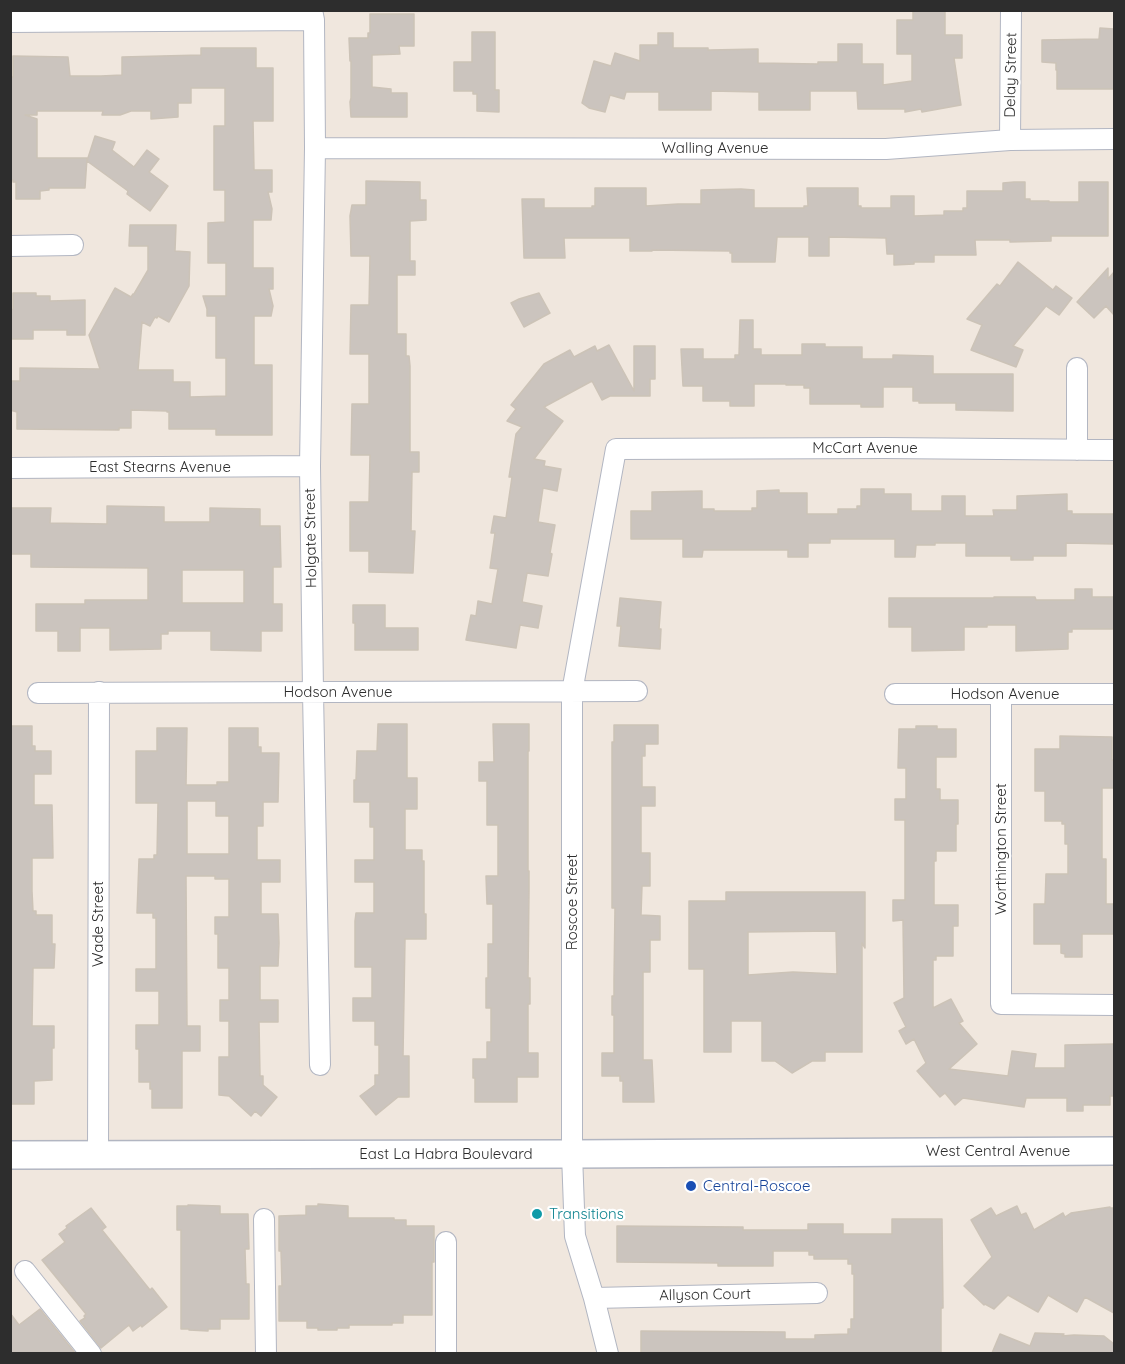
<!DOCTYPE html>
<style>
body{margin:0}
#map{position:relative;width:1125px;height:1364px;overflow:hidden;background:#f0e7de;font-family:Quicksand,sans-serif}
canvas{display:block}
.frame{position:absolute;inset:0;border:12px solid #2d2d2d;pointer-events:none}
</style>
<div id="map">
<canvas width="1125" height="1364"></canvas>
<div class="frame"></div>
</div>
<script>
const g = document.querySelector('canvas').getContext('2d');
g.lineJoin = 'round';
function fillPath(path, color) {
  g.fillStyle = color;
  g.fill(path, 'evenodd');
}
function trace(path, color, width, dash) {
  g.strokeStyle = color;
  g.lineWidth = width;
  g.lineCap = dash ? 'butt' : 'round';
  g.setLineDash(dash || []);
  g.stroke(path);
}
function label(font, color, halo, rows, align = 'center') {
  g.font = font + ' Quicksand,sans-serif';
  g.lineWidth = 4.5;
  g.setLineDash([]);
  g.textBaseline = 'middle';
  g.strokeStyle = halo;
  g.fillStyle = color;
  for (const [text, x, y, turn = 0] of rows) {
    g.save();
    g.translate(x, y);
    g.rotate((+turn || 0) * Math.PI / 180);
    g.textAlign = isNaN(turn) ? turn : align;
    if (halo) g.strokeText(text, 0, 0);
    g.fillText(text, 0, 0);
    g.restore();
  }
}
const building = new Path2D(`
 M913 11H945V35H962V58H954L961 105 922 112 921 109 905 112V109H858L857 91H810V110H759V92L711 91V110H659V92H626L624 99 610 95 605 112 589 108 582 103 594 61 611 66 615 53 640 61V45H658V33H673V48H708V50H710L758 49V63L818 64V62H838V44H862V64H883V85L912 81V54H897V20H913Z
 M370 14H414V46H399L400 54 372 55V87L391 89V93H407V117H351L350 102 351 98V61H350L349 38H368V33H370Z
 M1100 28 1114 29V89H1057V70H1056V63L1042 62V40L1099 39Z
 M472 32H495V90H499V112L477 111V94H473V91H454V62H472Z
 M201 48H256V68H273V121H253L254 170H272V192H268L272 209 271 220H253V268H273V289H269L273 306 271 316H254V365H272V435H216V429H169V412H167V411L131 410V428H119V430L17 429V412L10 410V381H20V368L100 369 89 335 115 288 131 297 133 294H134L148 270V246H129L130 225H176L175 251 190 252 189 286 169 322 158 316 157 318 155 317 150 326 142 322 138 370H173V382H190V397L226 396V358H216V316H207V309L203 296H226V263H208V223L225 222V190H214V126H225V88H191V103H178V117L151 119V111H131L120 115H102L103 111H37V115H25L37 119V158H87L85 188H49V190L40 191V199H16V182H13V180H11L10 77H13V56L68 57 70 76H101L122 75V57L201 55Z
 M95 136 115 142 112 150 134 167 147 150 159 159 149 172 168 186 150 211 127 194 128 191 87 161Z
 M366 181 420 182V200H426V220L410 221V261H415V275H397V334H406V356H409L410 366V452H419V472H412L411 531H415L413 573 369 572V551H350V502H369L370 455H351L352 404H369V354H350L351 305H369L370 256H351L350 216 352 205H366Z
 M1014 182H1025V199H1030V201H1049V202H1079V182H1108V236H1051V241L1010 242V240H975L976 255H934V262H914V264L894 265V254H887L886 238 829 237V256H809V237H777L775 262H732V253H730V251L652 250V251H630V238H564L565 258H524L522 199H544V208H592V206H595V188H646V206L678 204H701V190L741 189 754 190V208H804V206H808L807 188H858V206H861V208H891V196H914V216L944 215V211H963V208H967V191H1003V183Z
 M1018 262 1053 290 1056 286 1072 298 1059 315 1046 306 1013 346 1023 350 1016 367 971 350 982 325 967 319 997 284 1000 286Z
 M1108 268V279L1114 272V315L1106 306 1094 318 1077 302Z
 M13 293H36V296H50V301L85 300V335H67V330H33V339H10V311L13 309Z
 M539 293 550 313 524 327 511 303 519 299Z
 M740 320H753V349H761V355H802V344H825V347H862V359H893V355L933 356V374H1013V411L956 410V403H919V401H913V387H883V407H861V404H810V388H804V385H786V384H754V406H730V401H703V386H683L681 349H703V359H735V355H739Z
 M609 345 634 391V346H655V379H650V396H610L602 400 592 381 544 407 563 421 534 459 545 461 544 466 561 469 557 491 543 488 538 522 555 525 550 553 552 554 548 576 527 573 522 602 542 606 538 628 520 625 516 648 466 640 471 615 476 616 478 601 492 604 498 569 490 568 495 533H491L494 516 506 518 512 477H509L516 434 522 427 507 421 516 409 511 405 544 364 570 350 574 357 595 346 597 351Z
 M861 489H884V494H911V511H942V496H965V516H994L993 510H1017V496L1067 494V511H1072V514H1114V544L1066 543V556H1033V560H1011V556H966V543H935V545H916L915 557H895V539H830V543H808V557H788V550H703L702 557H683V539H631V511H652V492L702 491V509H714V511H752V508H757V491L779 490V493H807V514H838V509H857V506H861Z
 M107 506 164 507V522H210V508L260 509V526H280L281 567H273V604H282V631H261V651L211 650V631H168V634H161V649L110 650V628H80V651H58V631H36V604H85V600H148V568L31 567V554H10V508H51L50 523 107 524ZM182 570H244V603H182Z
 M1075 589H1092V597H1114V629H1072V632H1068V649L1016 651V625H987V627H964V650L912 651V627H889V598H994V597H1035L1036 600H1075Z
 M620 598 661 602 659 629H661L660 649 619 646 621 626H617Z
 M353 605H385V628H418V650H355V623H353Z
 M378 724H407V778H417V809H405V850H422V861H424V914H426V939H405L403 1056H409V1097H398L376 1115 360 1096 375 1085V1075H379V1045H375V1021H353V998H372V967H355V921L356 913H374V882H355V860H374V827H370V802H354V780H356L357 751H377Z
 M493 724H529V751H528V871H529V891L528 978H530V1004H528V1053H538V1077H517V1102H475V1078H473V1059H487V1042H491V1008H486V978H488V944H493V904H487L486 876H498V825H487V781H479V762H494Z
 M614 725H658V744H645V756H642V787H655V806H641V853H650V886H642L641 915 660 916V940H650V972H643V1060H652L654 1102H623V1081H620V1076H602V1053H614V1015H612V996H614V979L615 908H612V742H614Z
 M10 726H32V746H35V751H51V774H34V805H52L53 858H32V891L33 911H36V915H52V944H55L54 968H33L32 1026H54V1048H52V1080L34 1081V1104H10Z
 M916 726H937V729H956V757H936V789H940V800H958V824H956V851H936V861H934V905H958V926H953V956H936V960H933V1008L951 999 963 1021 959 1023 977 1044 949 1069 1008 1076 1012 1051 1036 1054 1034 1068H1065V1045L1114 1044V1096H1110V1105H1083V1111H1067V1098H1026L1024 1107 963 1098 955 1105 945 1093 940 1097 917 1071 926 1063 914 1039 906 1044 899 1031 906 1027 894 1003 904 998 903 920 893 921V900H905V820H895V799H906V768H898L899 729H916Z
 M157 728H187L186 785H217V782H229V728H258V747H261V753H279L278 802H263V826H257V860H280V882H261V914H278L279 943 278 966H260V1000H278V1022H259L260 1076H263V1085L277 1097 261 1116 255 1111 251 1116 229 1096 219 1095V1057H229V1021H220V1000H229V968H218V934H215V917H229V879H215V876H186L187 1026H200V1051H182V1108H152V1089H150V1082H139V1049H136V1025H159V991H136V969H156V918H153V913H137L139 859H154V855H157L158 803H136V751H157ZM187 801H216V816H229V854H187Z
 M1060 736 1112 737V760H1114V788H1102V859H1106V904H1114V934H1082V957H1065V954L1061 953V944H1034V904H1045L1046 874H1068V844H1065V824H1062V821H1045V791H1035V749H1060Z
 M726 892H865V948L862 943V1052H825V1061H812L792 1073 775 1061H762V1021H731V1052H704V969H689V901H726ZM836 931 837 974 793 972 748 975V932Z
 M318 1204 348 1206V1218H394V1220H406V1226H434V1262H432V1315H403V1323H392V1325H349V1328H337V1330H318V1328H307V1321H279V1286H282L281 1251H279V1216L306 1215V1206H318Z
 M188 1205 220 1206V1214H248L249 1249H245L246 1284H249V1319H220V1329H208V1331L189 1330V1329H181V1230H177V1206H188Z
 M1017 1206 1021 1215 1026 1213 1034 1230 1063 1213 1065 1217 1071 1213 1110 1207V1208H1113L1114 1218V1313L1085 1297 1077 1312 1048 1295 1038 1312 1008 1295 994 1309 985 1304 984 1305 964 1286 992 1257 971 1220 991 1208 996 1216Z
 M91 1208 106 1227 102 1230 150 1290 152 1288 167 1307 142 1327 141 1325 133 1331 129 1325 101 1348 80 1321 85 1318 84 1316 86 1314 42 1260 65 1242 59 1234 67 1228 66 1226Z
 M892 1219H942L943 1308H941V1353H641V1331L785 1332V1339H815V1335L848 1334V1329H851V1319H854V1274H852V1264H848V1259H814V1255H809V1251H773V1266H718V1263L617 1262V1226L740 1227H743V1230H808V1224H843V1234H892Z
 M40 1309 75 1353H10V1313L19 1325Z
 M1035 1333 1064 1334 1062 1336 1074 1335 1104 1336 1114 1344V1353H992L1000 1334 1030 1346Z`);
const street = new Path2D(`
 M312 10 314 20 315 148 310 466 313 692 320 1065
 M10 22 314 20
 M1010 140 1011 10
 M315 148 886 149 1010 140 1114 139
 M10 246 73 245
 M1077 368V450
 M10 468 310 466
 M38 693 637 691
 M895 694H1114
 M1001 694V1004L1114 1005
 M98 1155 99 692
 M264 1219 266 1354
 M446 1242V1354
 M25 1271 91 1354
 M594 1298 817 1293
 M608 1354 594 1298 575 1236 572 1154V692L616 449 884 448 1114 450`);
const secondary = new Path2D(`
 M10 1155 572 1154 1114 1151`);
const markers = [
 [691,1186,6,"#1a4fb4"],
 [537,1214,6,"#0f9aa8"]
];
const streetNames = [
 ["Delay Street",1011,75,-89],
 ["Walling Avenue",715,148],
 ["McCart Avenue",865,448],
 ["East Stearns Avenue",160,467],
 ["Holgate Street",311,538,-91],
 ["Hodson Avenue",338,692],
 ["Hodson Avenue",1005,694],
 ["Worthington Street",1001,849,-90],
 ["Roscoe Street",572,902,-90],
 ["Wade Street",98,924,-90],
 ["West Central Avenue",998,1151],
 ["East La Habra Boulevard",446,1154],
 ["Allyson Court",705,1295,-1]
];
const transitNames = [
 ["Central-Roscoe",703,1186]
];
const cultureNames = [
 ["Transitions",549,1214]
];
fillPath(building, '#cbc4be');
trace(building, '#ccc3b7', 1.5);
trace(street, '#b2b6c2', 22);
trace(secondary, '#b2b6c2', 30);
trace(street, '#fff', 20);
trace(secondary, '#fff', 27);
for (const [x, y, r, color] of markers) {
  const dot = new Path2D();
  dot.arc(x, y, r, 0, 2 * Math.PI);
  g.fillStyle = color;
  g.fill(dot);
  trace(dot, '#fff', 2);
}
label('15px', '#2d2d2d', '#fff', streetNames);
label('15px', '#164399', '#fff', transitNames, 'left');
label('15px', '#0d838f', '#fff', cultureNames, 'left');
</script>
